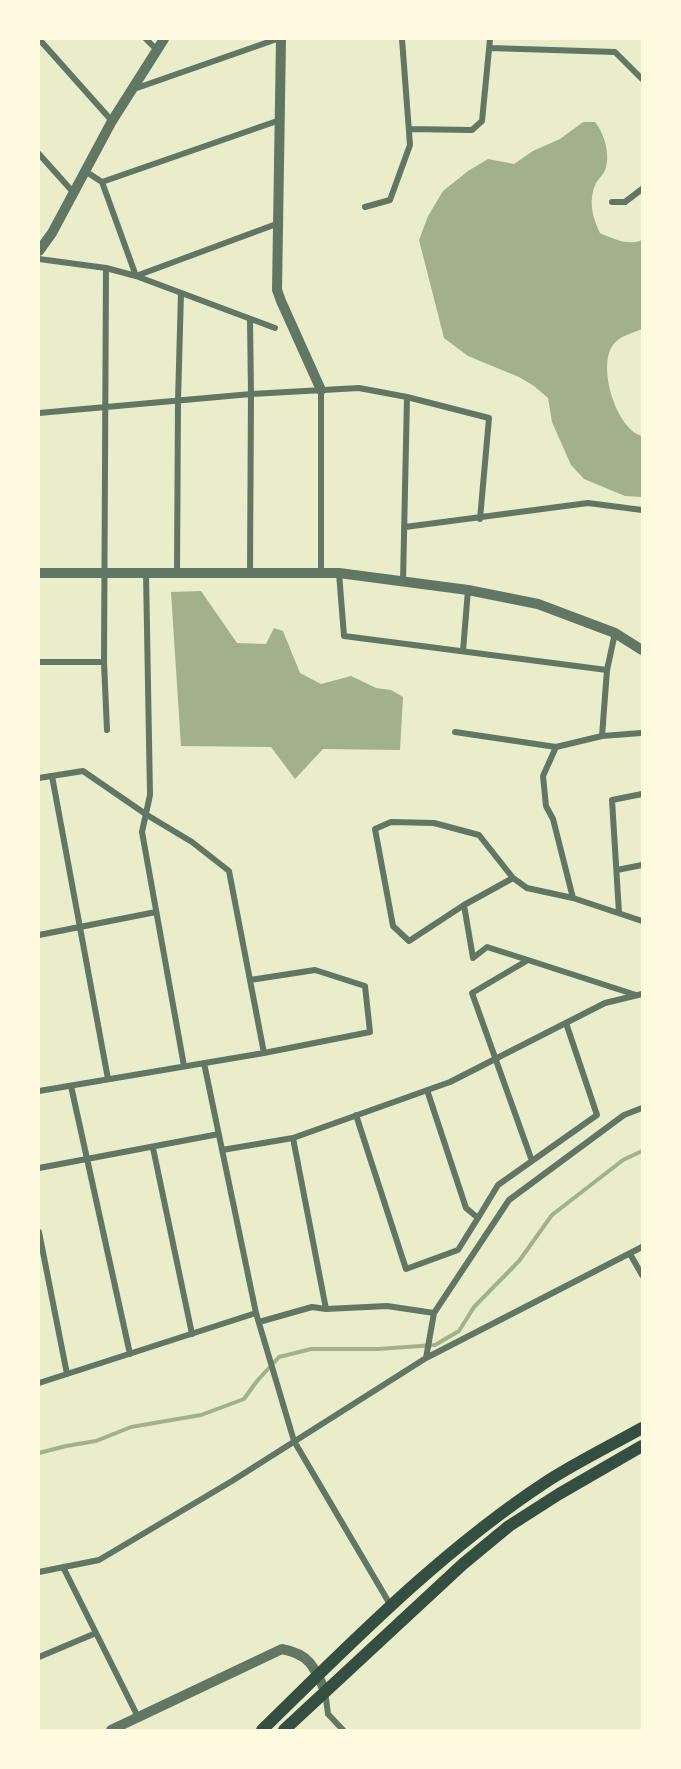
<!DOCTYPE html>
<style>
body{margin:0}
#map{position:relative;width:681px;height:1769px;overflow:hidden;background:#e9edc9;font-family:"PT Serif",serif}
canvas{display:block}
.frame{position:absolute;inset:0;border:40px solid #fefae0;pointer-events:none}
</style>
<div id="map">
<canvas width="681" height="1769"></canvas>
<div class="frame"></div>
</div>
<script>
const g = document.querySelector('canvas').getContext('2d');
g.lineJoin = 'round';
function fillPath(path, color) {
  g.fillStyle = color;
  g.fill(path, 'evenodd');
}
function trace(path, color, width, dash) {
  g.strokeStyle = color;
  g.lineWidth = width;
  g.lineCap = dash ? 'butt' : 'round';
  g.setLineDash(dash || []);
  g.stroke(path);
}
const water = new Path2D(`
 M583 122H595C604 133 610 153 606 167 605 173 599 178 596 183 588 200 592 217 600 233 613 239 629 246 642 240V329C633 333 619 336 613 345 597 366 616 429 642 436V497L625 496 584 479 571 465 552 422 548 398 534 386 519 377 468 356 444 338 419 240 428 216 443 191 468 171 488 159 514 164 533 151 560 139Z
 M201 591 237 643 266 644 274 628 283 631 300 673 321 684 351 676 376 688 391 690 403 697 400 750 323 749 295 779 271 747 181 746 171 592Z`);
const stream = new Path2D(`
 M39 1453 66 1446 96 1441 131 1427 201 1415 244 1399 257 1381 279 1357 311 1349H378L435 1345 459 1331 474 1307 519 1261 552 1215 623 1160 642 1151`);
const minor = new Path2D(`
 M39 39 112 121
 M146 39 157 50
 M490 48 615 52 642 79
 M134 89 277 39
 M409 129 472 130 482 121 490 39
 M39 154 73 192
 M85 171 102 182 136 276 279 223
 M102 182 280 120
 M612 202H625L642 189
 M365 207 390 200 410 145 402 39
 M39 259 106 268 136 276 275 328
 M106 268 104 662 107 730
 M321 390V573
 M39 413 251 394 359 388 407 397 489 418 480 519
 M405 527 588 503 642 510
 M177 572 178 401 181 293
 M146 573 150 795 142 832 184 1066
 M250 573 251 394 250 319
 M339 573 344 636 607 670 615 633
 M403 582 407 397
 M463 651 468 590
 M39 662H104
 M455 732 556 747 602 736 641 733
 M602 736 607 670
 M556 747 543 776 546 806 553 819 573 898
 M52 776 108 1079
 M39 778 83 771 147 815 192 842 229 871 264 1053
 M617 870 642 865
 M513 878 464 905 409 941 393 926 375 829 391 822 434 823 479 835 513 878 527 888 573 898 642 921
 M464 905 473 958 487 947 528 960
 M619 913 612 800 642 794
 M39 935 156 912
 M204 1063 256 1313 294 1441 391 1606
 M71 1086 130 1354
 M39 1091 264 1053 370 1032 365 986 315 970 250 980
 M356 1115 406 1269 458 1250 478 1218 466 1208 427 1090
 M293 1138 326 1309
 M153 1148 192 1334
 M222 1150 293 1138 450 1082 605 1003 642 994
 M532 1161 472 993 528 960 636 995
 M39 1168 219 1134
 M478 1218 498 1185 597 1115 566 1023
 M39 1232 67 1374
 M630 1254 642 1275
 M259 1322 312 1307 326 1309 387 1306 434 1313
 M426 1358 434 1313 509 1200 624 1115 642 1108
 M39 1383 256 1313
 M63 1567 138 1717
 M39 1572 99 1560 232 1481 426 1358 642 1247
 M39 1657 96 1633
 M325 1691 328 1714 343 1730`);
const tertiary = new Path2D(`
 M281 39 277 290 281 301 321 390
 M39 251 52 233 112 121 164 39
 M39 573H339L468 590 538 604 615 633 642 650
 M111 1730 282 1649C309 1654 314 1666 325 1691`);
const secondary = new Path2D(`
 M262 1730C352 1642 441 1551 546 1482 577 1462 610 1446 642 1428
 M284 1730 463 1564 509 1526 559 1494 642 1446`);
fillPath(water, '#a3b18a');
trace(stream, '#a3b18a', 4);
trace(minor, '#617663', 6);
trace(tertiary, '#617663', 10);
trace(secondary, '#344e41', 12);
</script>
